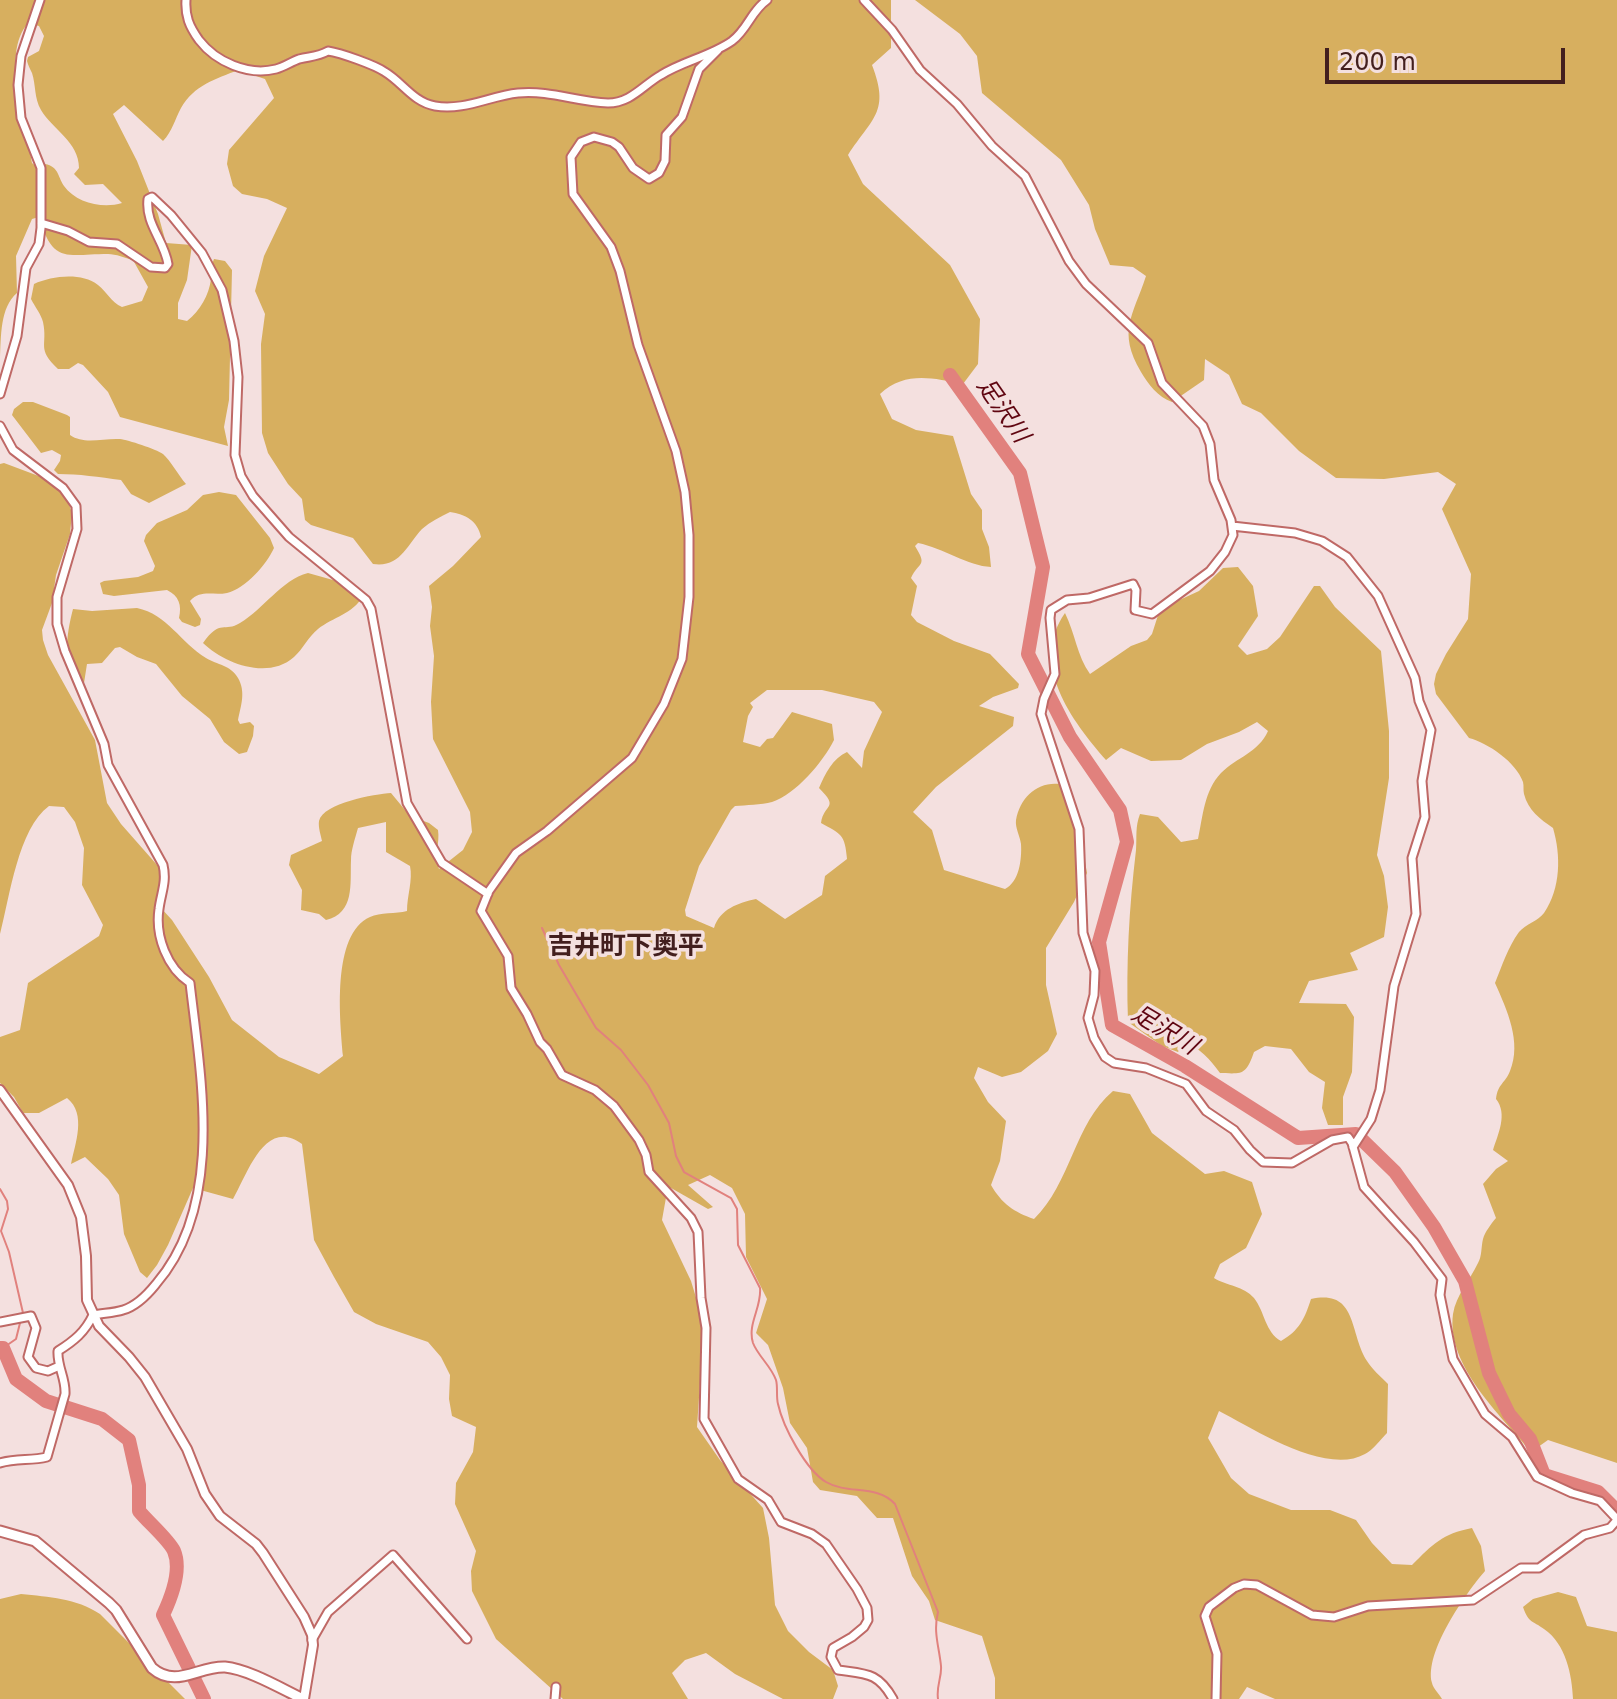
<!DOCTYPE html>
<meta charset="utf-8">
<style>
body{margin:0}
#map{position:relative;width:1617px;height:1699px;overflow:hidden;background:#f4e0df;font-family:"DejaVu Sans",sans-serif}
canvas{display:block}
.scale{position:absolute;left:1325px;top:48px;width:240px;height:36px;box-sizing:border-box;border:4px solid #431f1e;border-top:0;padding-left:10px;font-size:24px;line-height:28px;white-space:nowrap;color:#431f1e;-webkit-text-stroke:6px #f4e0df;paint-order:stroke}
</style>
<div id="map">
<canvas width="1617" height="1699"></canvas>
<div class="scale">200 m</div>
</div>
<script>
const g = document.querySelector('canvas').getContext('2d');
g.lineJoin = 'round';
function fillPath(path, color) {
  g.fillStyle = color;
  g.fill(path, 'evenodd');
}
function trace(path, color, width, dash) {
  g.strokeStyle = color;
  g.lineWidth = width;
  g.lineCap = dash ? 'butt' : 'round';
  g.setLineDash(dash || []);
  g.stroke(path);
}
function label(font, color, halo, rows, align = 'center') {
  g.font = font + ' "DejaVu Sans","Noto Sans JP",sans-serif';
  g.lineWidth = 7;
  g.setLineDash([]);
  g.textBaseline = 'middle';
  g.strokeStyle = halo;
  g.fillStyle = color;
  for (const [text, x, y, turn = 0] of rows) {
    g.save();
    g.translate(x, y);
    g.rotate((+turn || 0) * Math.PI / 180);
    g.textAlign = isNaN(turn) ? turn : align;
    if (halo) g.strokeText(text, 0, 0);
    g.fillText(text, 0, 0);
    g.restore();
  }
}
const green = new Path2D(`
 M0 0H891V48L872 65C890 112 873 117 848 155L863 184 950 265 980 319 978 364 963 384C932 378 905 371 880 394L892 419 916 430 953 436 971 494 982 510V529L989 547 991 567C968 566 943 548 918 543L915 546C928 567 919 561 911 578L917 586 911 615 917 622 954 641 990 654 1019 684 1018 688 993 697 979 706 1014 717 1013 726 936 787 913 812 932 830 944 870 1005 889C1019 882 1022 860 1021 844 1020 836 1015 828 1016 820 1020 797 1038 781 1060 784L1074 799 1087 873 1074 902 1046 948V985L1057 1034 1048 1051 1021 1072 1002 1077 978 1067 974 1078 988 1102 1006 1121 1000 1161 991 1185C1002 1204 1014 1212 1034 1219 1071 1183 1074 1124 1113 1091L1130 1094 1152 1133 1205 1174 1224 1171 1252 1182 1262 1214 1246 1248 1220 1264 1214 1278C1227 1286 1244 1286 1254 1298 1265 1312 1265 1332 1281 1341 1299 1331 1305 1318 1311 1299 1358 1289 1349 1333 1367 1361 1372 1369 1381 1377 1388 1384L1387 1433C1381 1439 1373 1450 1365 1454 1326 1476 1254 1429 1219 1411L1208 1438 1231 1478 1249 1494 1291 1510H1330L1356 1520 1372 1543 1392 1564 1412 1565C1433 1544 1442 1534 1472 1528L1481 1546 1485 1571C1466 1593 1424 1652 1432 1683 1433 1688 1439 1694 1442 1699H1275L1247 1687 1239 1699H995V1678L982 1636 935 1620 929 1601 912 1576 893 1518H877L857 1496 820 1490 813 1482 807 1448 790 1423 783 1388 768 1345 756 1333 767 1299 746 1257 745 1214 732 1188 710 1175 688 1185 713 1207 708 1209 671 1188 667 1192 662 1220 691 1281 704 1324 697 1427 720 1460 763 1508 769 1538 775 1605 788 1631 809 1652 833 1670 838 1686 833 1699H783L735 1674 706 1653 685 1660 672 1673 688 1699H563L496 1639 472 1591 471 1571 476 1551 455 1504 456 1483 473 1452 476 1427 452 1416 449 1399 450 1375 441 1357 428 1342 376 1324 354 1312 334 1277 314 1240 302 1144C265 1117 248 1173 233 1199L193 1188 168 1245 157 1265 147 1278 140 1272 124 1234 119 1195 108 1179 85 1157 71 1164C75 1144 87 1114 67 1098L39 1113H23L14 1097 0 1083V1037L20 1030 28 983 99 936 103 925 82 885 84 848 75 822 64 807 49 806C18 829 10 896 0 934V464L4 463 44 478 67 498 72 513 70 534 56 575 52 603 42 630 43 640 48 655 95 740 107 803 121 824 165 874 160 907 172 920 209 977 232 1020 279 1057 319 1074 343 1056C340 1021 331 934 370 917 380 912 396 914 407 911 407 896 413 880 410 866L386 852V822L358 828C355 839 351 850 351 860 350 884 355 913 326 920L319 914 301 910 302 890 289 865 291 855 322 841C321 836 318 827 319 821 323 803 375 794 391 793L410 816 429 823 438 830C440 843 434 855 439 869L463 850 472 832 470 812 433 739 431 702 434 656 430 626 432 607 429 586 453 566 481 537C478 521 465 514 450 512 440 517 430 522 422 529 407 545 400 568 373 564L353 538 311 525 305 520 302 499 288 484 268 453 262 433 261 344 265 314 255 291 264 256 287 208 267 199 242 194 233 186 227 164 229 150 274 98 265 79 238 70C216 79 194 85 181 108 175 119 172 132 163 141L124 105 113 114 137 161 158 214 166 243 192 245 187 280 178 303V319L187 321C200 311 209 295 211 279 212 271 211 266 214 259L225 261 232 270 229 400 224 427 228 446 120 417 108 392 83 365 78 363 69 369H58C36 348 48 346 43 322 41 314 35 307 31 299L34 284C52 276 81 272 98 285 107 292 111 302 122 307L142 301 148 287 133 260C125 258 116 254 108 254 67 254 53 265 39 217L32 219 16 256 17 293C0 307 1 337 0 359ZM28 23 39 26 44 36 39 51 28 57 27 61C28 65 30 69 32 73 36 85 34 98 41 110 53 130 79 142 79 168L74 174 85 185 103 184 122 203C103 209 76 203 64 186 57 175 59 167 45 164L38 168 32 163C27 121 0 56 28 23ZM767 690H822L874 702 882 712 864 751 862 768 847 752C833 758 825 774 819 788 840 809 824 803 821 823 841 834 845 834 847 859L825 876 822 895 785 919 756 899C738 903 720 909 714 928L686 916 685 910 699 866 731 810 735 806C746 805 761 805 772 802 796 794 823 762 834 740L832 724 792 712 773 738 767 739 760 747 743 742 748 716 753 707 750 703Z
 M915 0H1617V1463L1548 1440 1531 1452C1501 1415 1446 1366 1453 1314 1456 1295 1470 1280 1478 1263 1482 1256 1481 1247 1483 1239 1485 1232 1491 1224 1496 1218L1483 1184 1496 1169 1508 1161 1493 1150C1498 1134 1508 1114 1496 1099 1498 1083 1505 1084 1510 1071 1522 1042 1507 1010 1495 983 1502 966 1508 947 1519 932 1526 924 1538 921 1544 913 1561 888 1561 855 1553 828 1540 819 1528 810 1524 794 1523 790 1524 786 1523 782 1516 762 1488 743 1469 738L1436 694 1434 684 1436 674 1446 654 1468 619 1471 574 1442 509 1456 484 1438 472 1384 479 1336 478 1299 451 1261 413 1242 404 1229 375 1205 359 1204 380 1172 402C1158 397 1148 384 1141 372 1117 331 1133 316 1146 276L1133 267 1110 265 1095 229 1089 205 1061 160 982 93 977 56 960 34Z
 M23 402H33L67 415 70 417V435C84 445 103 438 120 439 128 440 156 449 163 454 170 460 179 476 186 484L149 503 131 494 121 480C99 477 79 474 58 474L54 470 60 461 61 455 52 450 41 453 12 415 14 409Z
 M219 492 236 495 270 538 274 548C267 564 245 589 227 593 213 596 201 589 190 601L201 619 200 625 195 627 182 622 179 618C182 605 179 596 167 590L114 596 103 594 100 583 104 581 138 577 153 571 155 566 144 541 146 535 157 523 187 510 203 495Z
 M1238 567 1253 586 1258 616 1238 646 1247 655 1267 649 1280 637 1314 586H1320L1335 607 1381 651 1389 731V778L1377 855 1384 876 1388 907 1384 937 1350 953 1358 970 1309 981 1299 1003 1346 1004 1354 1017 1352 1072 1343 1097V1125H1328L1322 1108 1325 1082 1309 1072 1291 1049 1265 1046 1254 1052C1246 1075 1243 1074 1220 1073 1210 1059 1200 1049 1185 1041L1178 1052 1162 1046 1128 1022C1126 963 1129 909 1136 850 1137 836 1135 827 1140 814L1158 817 1181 842 1198 839C1203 816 1204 791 1221 773 1237 757 1258 753 1268 731L1257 722 1239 732 1207 744 1181 760 1151 761 1121 748 1106 760C1072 721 1029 664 1065 613 1075 633 1077 656 1090 674L1131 646 1147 640 1152 634 1160 609 1199 591 1223 568Z
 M308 573 358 587 363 596C353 614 333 617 318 629 308 637 303 649 294 657 268 680 225 664 203 643 221 618 224 633 240 623 264 609 281 580 308 573Z
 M137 608C167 614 181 643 206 658 217 665 231 665 238 678 246 692 241 705 238 720L240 724 250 722 254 726 253 736 247 752 239 754 224 742 210 719 182 696 156 664 137 657 120 647 115 648 102 663 87 664 84 683 81 687H76C63 662 66 636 73 609L92 611Z
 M1558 1592 1576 1597 1587 1626 1617 1632V1699H1573C1572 1675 1566 1644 1544 1629 1532 1620 1529 1624 1523 1607L1533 1599Z
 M21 1594C49 1597 76 1598 100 1614L185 1699H0V1599Z`);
const stream = new Path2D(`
 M542 928 559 965 596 1028 621 1050 648 1085 669 1123 676 1156 684 1172 731 1198 737 1209 738 1245 760 1288C762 1307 747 1324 753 1343 758 1356 771 1366 776 1380 778 1387 776 1397 778 1404 783 1427 806 1470 826 1482 848 1495 877 1484 895 1504L938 1612C933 1632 939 1646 941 1666 942 1677 936 1686 938 1699
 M0 1189 7 1201 8 1209 1 1231 9 1252 23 1313
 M3 1348 16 1339 21 1319`);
const river = new Path2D(`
 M950 375 1020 473 1043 567 1028 654 1070 737 1120 810 1127 842 1099 942 1112 1025 1185 1066 1298 1138 1356 1134 1395 1172 1434 1227 1465 1281 1489 1373 1509 1414 1530 1439 1544 1475 1598 1492 1617 1511
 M0 1348H3L16 1379 46 1401 102 1419 129 1440 139 1485V1511C148 1522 169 1540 174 1551 182 1570 171 1598 163 1615L204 1699`);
const minor = new Path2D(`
 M186 0C185 16 189 26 199 40 216 62 248 76 276 69 284 67 291 62 299 59 311 56 317 57 328 51 341 53 375 65 385 72 402 82 413 102 435 106 464 111 490 96 518 93 550 90 577 102 608 103 631 103 643 85 661 75 683 61 711 56 732 41 748 29 751 11 767 0
 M864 0 892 30 920 70 957 104 992 146 1025 176 1069 261 1086 284 1148 343 1162 383 1203 426 1210 444 1214 480 1231 520 1233 535 1225 552 1210 571 1152 614 1135 610 1136 590 1133 584 1089 598 1067 600 1051 610 1050 618 1055 674 1044 699 1041 714 1079 829 1083 933 1095 971 1094 995 1088 1018 1094 1038 1105 1057 1114 1063 1146 1068 1186 1084 1206 1111 1234 1130 1250 1150 1263 1162 1292 1163 1332 1140 1348 1137 1352 1143 1364 1187 1414 1242 1442 1279 1440 1295 1453 1359 1485 1414 1512 1437 1537 1477 1572 1493 1600 1501 1617 1519
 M718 50 699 69 682 117 666 135 665 161 659 173 649 179 633 168 619 147 612 142 594 137 581 142 571 157 573 194 611 247 620 271 638 345 676 451 685 492 689 535V597L682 659 664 704 632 758 547 831 516 853 489 891 481 911 508 956 511 988 527 1014 540 1042 547 1049 562 1075 595 1090 614 1106 639 1140 646 1155 649 1172 691 1218 698 1232 701 1298 706 1328 704 1419 738 1479 768 1500 781 1522 812 1534 826 1544 857 1589 867 1608 868 1620 864 1627 852 1637 833 1648 831 1657 838 1670C866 1674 878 1672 893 1699
 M41 223 68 231 89 242 117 244 151 267 165 268 168 264C164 240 145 224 148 199L152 197 171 215 202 253 222 290 234 341 238 377 235 455 241 476 253 496 289 537 366 600 371 609 407 803 442 863 488 894
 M0 394 17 336 26 268 39 244 41 228V168L21 118 18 85 21 56 40 0
 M0 426 13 450 63 488 76 506 77 529 57 597V624L65 651 104 744 108 765 163 865C167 882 161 893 159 909 155 936 167 968 190 983 201 1079 225 1204 156 1284 148 1294 137 1306 123 1310 114 1313 103 1313 93 1315 85 1332 74 1341 58 1351 57 1367 66 1378 65 1394L47 1457C31 1461 16 1458 0 1463
 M1232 526 1295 533 1322 541 1347 557 1378 596 1415 678 1419 701 1431 730 1422 781 1425 817 1412 858 1416 914 1394 986 1380 1090 1371 1119 1353 1147
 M0 1322 31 1316 36 1328 28 1357 36 1368 48 1371 57 1367
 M312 1640 328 1612 393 1555 467 1639
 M555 1699 556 1687
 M1216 1699 1217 1654 1205 1616 1209 1607 1234 1588 1244 1584 1257 1585 1312 1615 1334 1617 1368 1606 1473 1600 1521 1568H1539L1584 1535 1610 1528 1617 1520`);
const tertiary = new Path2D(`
 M0 1090 68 1185 81 1217 86 1256 87 1300 99 1326 129 1357 145 1377 187 1449 205 1494 220 1516 256 1544 263 1553 304 1617 312 1635 313 1645 304 1699`);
const secondary = new Path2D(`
 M0 1531 35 1541 109 1603 116 1610 152 1668C176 1689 198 1666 225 1667 248 1669 282 1689 303 1699`);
const waterNames = [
 ["足沢川",1002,411,55],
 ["足沢川",1164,1031,31]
];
const quarterNames = [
 ["吉井町下奥平",626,947]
];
fillPath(green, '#d7af5f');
trace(stream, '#e1817d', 2);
trace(river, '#e1817d', 14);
trace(minor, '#bf6966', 11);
trace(tertiary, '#bf6966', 12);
trace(secondary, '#bf6966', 13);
trace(minor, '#fff', 7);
trace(tertiary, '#fff', 8);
trace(secondary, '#fff', 9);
label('italic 24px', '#600611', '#f4e0df', waterNames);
label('bold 26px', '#431f1e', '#f4e0df', quarterNames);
</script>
